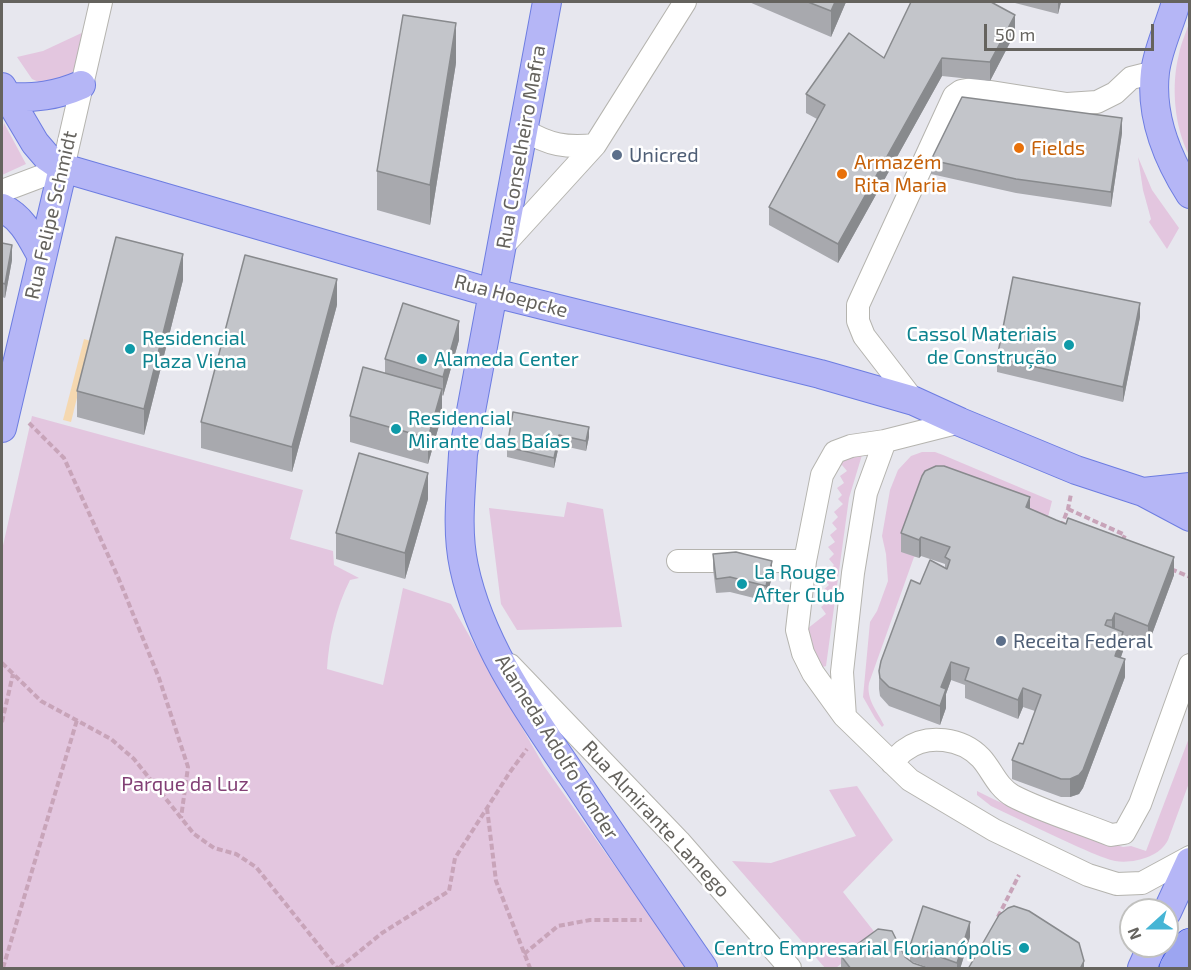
<!DOCTYPE html>
<meta charset="utf-8">
<style>
body{margin:0}
#map{position:relative;width:1191px;height:970px;overflow:hidden;background:#e7e7ee;font-family:"Exo 2",sans-serif}
canvas{display:block}
.frame{position:absolute;inset:0;border:3px solid #65635e;pointer-events:none}
.north{position:absolute;left:1119px;top:898px;width:60px;height:60px;box-sizing:border-box;background:#fff;border:2px solid #c1c1bf;border-radius:50%;rotate:249deg;font-size:16px;font-weight:700;line-height:24px;text-align:center;color:#65635e}
.north::after{content:'';display:block;margin:auto;width:21px;height:27px;background:#46b5d5;clip-path:polygon(50% 0,100% 100%,50% 72%,0 100%)}
.scale{position:absolute;left:984px;top:24px;width:170px;height:27px;box-sizing:border-box;border:3px solid #65635e;border-top:0;padding-left:8px;font-size:18px;line-height:21px;white-space:nowrap;color:#65635e;-webkit-text-stroke:4px #fff;paint-order:stroke}
</style>
<div id="map">
<canvas width="1191" height="970"></canvas>
<div class="frame"></div>
<div class="north">N</div>
<div class="scale">50 m</div>
</div>
<script>
const g = document.querySelector('canvas').getContext('2d');
g.lineJoin = 'round';
function fillPath(path, color) {
  g.fillStyle = color;
  g.fill(path, 'evenodd');
}
function trace(path, color, width, dash) {
  g.strokeStyle = color;
  g.lineWidth = width;
  g.lineCap = dash ? 'butt' : 'round';
  g.setLineDash(dash || []);
  g.stroke(path);
}
function label(font, color, halo, rows, align = 'center') {
  g.font = font + ' "Exo 2",sans-serif';
  g.lineWidth = 5;
  g.setLineDash([]);
  g.textBaseline = 'middle';
  g.strokeStyle = halo;
  g.fillStyle = color;
  for (const [text, x, y, turn = 0] of rows) {
    g.save();
    g.translate(x, y);
    g.rotate((+turn || 0) * Math.PI / 180);
    g.textAlign = isNaN(turn) ? turn : align;
    if (halo) g.strokeText(text, 0, 0);
    g.fillText(text, 0, 0);
    g.restore();
  }
}
const green = new Path2D(`
 M1189 23V155C1174 126 1171 85 1179 54 1181 43 1186 33 1189 23Z
 M88 30 77 71 45 85 32 79 17 57 43 51Z
 M4 123 26 164 2 175V133Z
 M1138 157 1152 190 1179 228 1167 249 1149 222 1151 219 1143 190Z
 M32 416 303 490 290 539 333 551 334 565 359 578 350 580C336 608 329 638 327 669L383 685 403 588 451 604 544 766 687 968H2V550Z
 M922 452H935L943 455 1052 501 1044 533 1026 526 914 557 869 683C866 699 877 711 884 725L882 727 875 718 863 697 870 622 877 611 888 581 886 554 882 536 890 490 898 470 911 456Z
 M846 455H862L849 498 826 666 823 667 818 662 807 629 826 614 821 607 826 603 822 599 826 595 822 591 829 585 825 581 832 575 828 571 834 565 829 559 834 554 828 547 835 542 830 535 837 529 832 523 838 517 834 512 843 504 838 499 842 495 837 488 844 483 840 476 847 471 842 465 832 472Z
 M567 502 603 509 622 627 517 630 501 604 489 508 564 517Z
 M1189 738V783L1168 840C1160 857 1133 864 1115 861 1102 858 1088 851 1076 846 1047 833 1019 819 991 806L977 795V791C1022 815 1074 830 1123 847L1131 846 1146 851Z
 M857 786 893 840 843 892 876 934 836 968H825L732 861 771 863 856 836 829 790Z`);
const water = new Path2D(`
 M84 339 91 341 71 422 63 420Z`);
const path = new Path2D(`
 M29 423 64 458 118 577 159 678 188 767 181 818
 M1068 509 1125 535 1122 541
 M1061 527 1068 509 1071 494
 M1171 569 1190 577
 M2 663 41 701 111 739 134 759 194 834 214 848 236 854 256 867 337 968
 M2 722 13 674
 M487 808 496 881 530 968
 M998 917 1019 875
 M524 954 558 926 590 920H642
 M3 968 77 720
 M339 968 382 933 449 891 455 858 510 772 527 749`);
const minor = new Path2D(`
 M524 130C549 145 566 148 595 145
 M2 191 63 168 101 2
 M503 246 595 145 685 2
 M914 401 864 336 858 321V305L954 96 961 91 972 89 1067 104 1097 102 1115 93 1131 78 1155 72
 M960 422 885 441 866 493 853 573 842 672 845 717 910 780 994 830 1088 875 1117 884 1142 883 1190 857
 M678 561H805
 M510 665 679 841 790 968
 M844 716 813 673 803 653 797 630 805 561 822 475 835 452 851 446 885 441
 M892 763C896 759 900 753 905 750 927 733 962 738 981 758 992 770 997 787 1013 796 1044 812 1079 822 1111 835L1124 833 1140 804 1190 665`);
const major = new Path2D(`
 M547 2 463 454C461 492 456 530 464 567 481 647 533 717 578 784 619 846 661 907 703 968
 M1176 2C1170 25 1158 48 1155 72 1150 116 1167 158 1190 194
 M2 87 35 143 47 157 63 168 478 289 820 374 914 401 960 422 1076 470 1143 492 1190 517
 M7 97C35 98 56 96 81 85
 M2 208C23 218 31 237 42 257
 M2 428 63 168
 M1143 492 1190 487
 M1167 912 1190 862
 M1142 968 1152 946`);
const highway = new Path2D(`
 M1176 968 1190 945`);
const wall = new Path2D(`
 M749 2H846L831 37Z
 M1015 2H1061L1058 14 1015 3Z
 M1015 33 990 81 942 76 838 263 769 225V207L817 119 806 113V94L884 58Z
 M456 63 430 225 377 210V171Z
 M1122 133 1111 207 1016 193 931 174V160Z
 M2 243 12 260 5 298 2 297Z
 M183 280 144 435 77 417V391Z
 M337 305 292 472 201 448V422Z
 M1140 317 1123 402 997 372V358Z
 M459 340 443 396 442 395V415L428 464 350 442V416L385 373V359Z
 M513 412 589 437 586 451 559 445 554 468 507 457V447Z
 M428 499 405 579 336 559V533Z
 M1030 509 1174 575 1148 645 1123 635V651L1121 657 1125 677 1083 788 1079 794 1070 797H1061L1012 779V760L1023 744 1035 711 1023 707 1018 719 965 698V685L951 680 946 694V708L940 725 889 706 880 696 879 689V671L920 584 945 568V564L921 556 919 558 901 552V533Z
 M713 554 772 576 766 601 730 592 716 593 713 569Z
 M970 937 960 969H933L910 961V946Z
 M841 956 905 957 913 963 931 969H841Z`);
const shadedWall = new Path2D(`
 M835 2H846L831 37V11Z
 M1058 2H1061L1058 14Z
 M1015 15V33L990 81V62Z
 M456 23V63L430 225V185Z
 M942 58V76L838 263V244Z
 M1122 118V133L1111 207V192Z
 M12 245V260L5 298V284Z
 M183 254V280L144 435V409Z
 M337 279V305L292 472V447Z
 M1140 303V317L1123 402V387Z
 M459 321V340L443 396V377Z
 M442 389V415L428 464V438Z
 M589 427V437L586 451V441Z
 M559 435V445L554 468V458Z
 M428 473V499L405 579V553Z
 M1030 497V515L1026 507Z
 M921 537V556L919 558V540Z
 M1174 557V575L1148 645V626Z
 M772 561V576L766 601V586Z
 M1115 613V632L1112 639V620Z
 M1123 632V651L1115 674V656Z
 M1125 659V677L1083 788 1079 794 1070 797V779Z
 M951 662V680L946 694V708L940 725V706L941 687Z
 M1023 688V707L1018 719V700Z
 M970 922V937L960 969H957V963Z
 M1084 961V969H1080Z`);
const building = new Path2D(`
 M808 2H835L831 11Z
 M911 2H991L1015 15 990 62 942 58 838 244 769 207 825 105 806 94 849 33 884 58Z
 M403 15 456 23 430 185 377 171Z
 M962 97 1122 118 1111 192 1016 179 931 160Z
 M116 237 183 254 144 409 77 391Z
 M2 243 12 245 5 284 2 283Z
 M245 255 337 279 292 447 201 422Z
 M1013 277 1140 303 1123 387 997 358Z
 M403 303 459 321 443 377 385 359Z
 M363 367 442 389 428 438 350 416Z
 M513 412 589 427 586 441 559 435 554 458 507 447Z
 M359 453 428 473 405 553 336 533Z
 M936 466H944L1030 497 1026 507 1056 520 1066 524 1068 518 1174 557 1148 626 1115 613 1112 620H1107L1105 625 1123 632 1115 656 1125 659 1083 770 1079 775 1070 779H1061L1012 760 1019 743 1023 744 1041 695 1023 688 1018 700 965 680 969 668 951 662 941 687 946 689 940 706 889 687 880 678 879 671 881 661 911 580 920 584 930 560 947 569 950 560 945 557 950 547 921 537 919 540 901 533 922 476 925 471Z
 M736 552 772 561 766 586 730 577 716 579 713 554Z
 M923 906 970 922 957 963 910 946Z
 M1014 906 1029 911 1079 943 1084 961 1080 969H968L999 915 1008 908Z
 M878 929 892 931 905 957 913 963 931 969H851L841 956Z`);
const markers = [
 [1019,148,6,"#e8710a"],
 [617,155,6,"#5c6f8a"],
 [842,174,6,"#e8710a"],
 [1069,345,6,"#0f9aa8"],
 [130,349,6,"#0f9aa8"],
 [422,359,6,"#0f9aa8"],
 [396,429,6,"#0f9aa8"],
 [742,584,6,"#0f9aa8"],
 [1001,641,6,"#5c6f8a"],
 [1024,948,6,"#0f9aa8"]
];
const streetNames = [
 ["Rua Conselheiro Mafra",521,147,-80],
 ["Rua Felipe Schmidt",51,215,-77],
 ["Rua Hoepcke",511,296,15],
 ["Alameda Adolfo Konder",557,747,58],
 ["Rua Almirante Lamego",656,819,47]
];
const foodNames = [
 ["Fields",1031,148],
 ["Armazém",854,162],
 ["Rita Maria",854,185]
];
const serviceNames = [
 ["Unicred",629,155],
 ["Receita Federal",1013,641]
];
const cultureNames = [
 ["Cassol Materiais",1057,334,"right"],
 ["de Construção",1057,357,"right"],
 ["Residencial",142,338],
 ["Plaza Viena",142,361],
 ["Alameda Center",434,359],
 ["Residencial",408,418],
 ["Mirante das Baías",408,441],
 ["La Rouge",754,572],
 ["After Club",754,595],
 ["Centro Empresarial Florianópolis",1012,948,"right"]
];
const parkNames = [
 ["Parque da Luz",185,784]
];
fillPath(green, '#e3c6df');
fillPath(water, '#f5d8b0');
trace(minor, '#b5b4af', 24);
trace(major, '#6d7de1', 30);
trace(highway, '#1c3bd9', 34);
trace(path, '#c8a4b9', 4, [6, 3]);
trace(minor, '#fff', 22);
trace(major, '#b5b6f6', 28);
trace(highway, '#9ca5f1', 33);
fillPath(wall, '#a8a9ae');
fillPath(shadedWall, '#888a8d');
fillPath(building, '#c3c5ca');
trace(building, '#888a8d', 1.5);
for (const [x, y, r, color] of markers) {
  const dot = new Path2D();
  dot.arc(x, y, r, 0, 2 * Math.PI);
  g.fillStyle = color;
  g.fill(dot);
  trace(dot, '#fff', 2);
}
label('20px', '#65635e', '#fff', streetNames);
label('20px', '#c56008', '#fff', foodNames, 'left');
label('20px', '#4e5e75', '#fff', serviceNames, 'left');
label('20px', '#0d838f', '#fff', cultureNames, 'left');
label('20px', '#824075', '#fff', parkNames);
</script>
